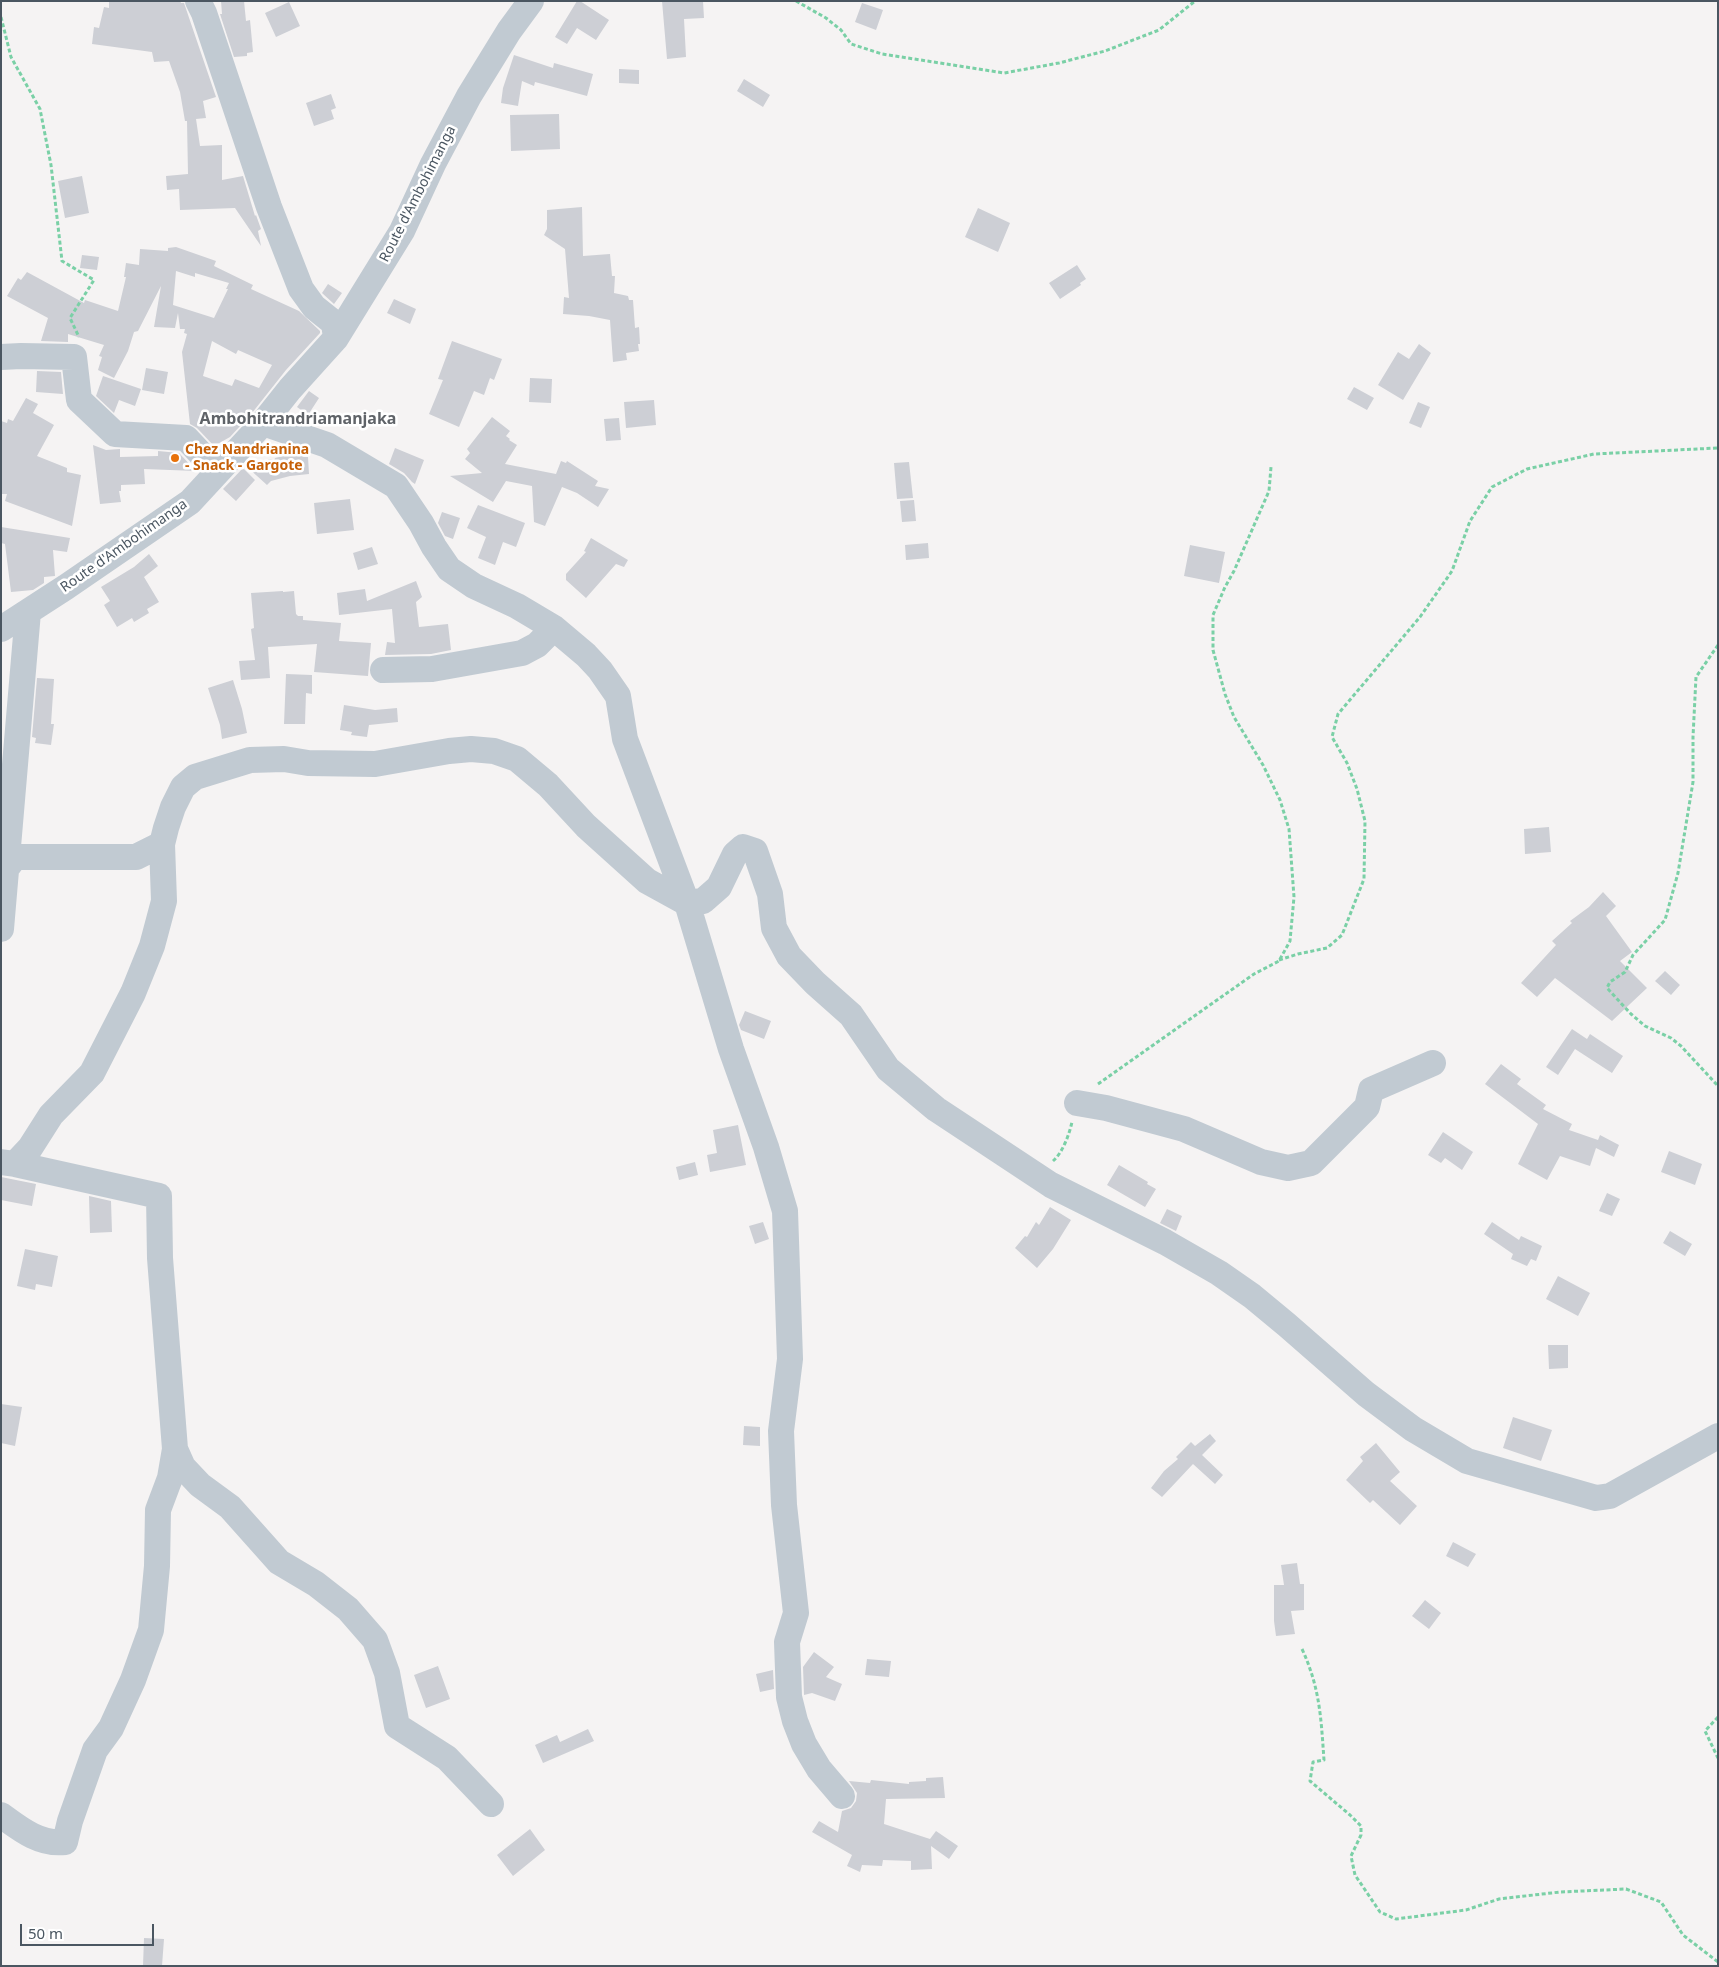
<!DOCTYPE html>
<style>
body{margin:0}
#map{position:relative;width:1719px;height:1967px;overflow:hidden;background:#f5f3f3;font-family:"Noto Sans",sans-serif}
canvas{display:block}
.frame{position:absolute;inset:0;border:2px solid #4a5661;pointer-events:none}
.scale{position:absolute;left:20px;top:1924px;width:134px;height:22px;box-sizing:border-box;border:2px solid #4a5661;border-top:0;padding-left:6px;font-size:15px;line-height:18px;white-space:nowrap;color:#4a5661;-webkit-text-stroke:4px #fff;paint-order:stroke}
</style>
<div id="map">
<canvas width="1719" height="1967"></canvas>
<div class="frame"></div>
<div class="scale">50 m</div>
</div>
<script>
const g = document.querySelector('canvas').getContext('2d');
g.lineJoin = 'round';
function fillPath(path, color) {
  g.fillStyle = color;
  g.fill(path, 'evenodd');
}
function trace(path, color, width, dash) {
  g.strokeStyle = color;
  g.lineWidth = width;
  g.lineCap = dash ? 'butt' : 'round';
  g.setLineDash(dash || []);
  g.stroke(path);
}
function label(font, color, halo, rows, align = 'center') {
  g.font = font + ' "Noto Sans",sans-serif';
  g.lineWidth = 5;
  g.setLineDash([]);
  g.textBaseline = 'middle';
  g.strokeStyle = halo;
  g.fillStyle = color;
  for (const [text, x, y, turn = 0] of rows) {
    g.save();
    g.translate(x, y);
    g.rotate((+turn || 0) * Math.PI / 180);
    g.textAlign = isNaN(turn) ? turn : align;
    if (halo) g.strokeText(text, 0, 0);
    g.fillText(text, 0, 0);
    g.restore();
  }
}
const building = new Path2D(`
 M109 1H180L181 3H184L216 97 203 101 206 118 196 119 200 146 222 145V180L243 176 255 216 256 215 261 229 258 231 261 246 235 208 180 210 179 189 167 190 166 176 188 174 187 121H185L180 92 169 61 154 62 152 52 92 44 94 27 99 28 104 7 109 8Z
 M221 1H244L246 21 250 20 253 52 247 53V56L234 57 220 14H222Z
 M577 1H580L609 20 596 40 577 28 567 44 555 37Z
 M662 1H703L704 18 684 19 686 57 667 59Z
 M289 2 300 26 276 37 265 13Z
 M862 3 883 10 876 30 855 22Z
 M514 55 553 68 554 63 593 74 587 96 535 82 534 86 522 81 518 106 501 103 503 88Z
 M619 69 639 70V84L619 83Z
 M744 79 770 95 763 107 737 91Z
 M331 94 336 108 331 110 334 119 314 126 306 103Z
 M559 114 560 149 511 151 510 115Z
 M82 176 89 213 65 218 58 181Z
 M582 207 583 256 610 254 612 276H615L614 293 628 296 629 300H633L635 328 639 327 640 344H638L639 351 626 353 627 360 613 362 610 320 589 316 563 314 564 297 569 298 565 249 544 235 547 229V210Z
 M978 208 1010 223 998 252 965 237Z
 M176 247 216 261 214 266 253 285 251 289 299 311 320 331V333L286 370 252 413 230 437 214 446 197 428 190 424 182 352 187 334 184 333 185 329H180L178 313 175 328 154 327 161 286 138 331 134 332 128 351 114 378 98 370 102 357 99 356 104 345 68 334V342L41 341 48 318 7 296 18 278 21 280 27 272 84 303 85 300 118 311 126 277H124L126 263 139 265 140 249 168 251V248ZM176 271 195 277V273L229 283 226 289H228L214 318 173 305ZM212 341 236 354 238 350 272 365 259 388 235 379 232 386 203 376Z
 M82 255 99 257 97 270 80 268Z
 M1077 265 1086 279 1080 283 1081 285 1060 299 1049 283Z
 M328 284 342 293 334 304 322 293Z
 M394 299 416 309 410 324 387 313Z
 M452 341 502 359 494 380 490 378 484 395 474 391 459 427 429 414 443 380 438 379Z
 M1419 344 1431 353 1403 400 1378 385 1398 352 1409 359Z
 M146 368 168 372 164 394 142 390Z
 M37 371 61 372 63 394 36 392Z
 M103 376 141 389 135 406 119 400 114 413 96 396Z
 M530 378 552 379 551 403 529 402Z
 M1354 387 1374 398 1367 410 1347 399Z
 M309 391 319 398 308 415 297 407Z
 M26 398 38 404 33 413 54 425 37 456 67 468V472L81 475 72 526 5 501 7 494H1V421L7 423 8 419 13 421Z
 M654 400 656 425 626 428 624 402Z
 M1418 402 1430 407 1421 428 1409 423Z
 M492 417 510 431 506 436 510 439 509 440 517 445 505 464 556 474 561 461 566 463 567 461 598 481 595 486 609 489 598 507 577 493 562 487 545 526 534 522 532 486 506 481 493 502 450 476 482 473 465 459 470 453 467 449Z
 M619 418 621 440 606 441 604 419Z
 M93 445 106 450 120 449V457L158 456V451L179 453 196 471 144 469 145 484 121 485V491H119L121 502 100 504Z
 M395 448 424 460 415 484 412 482 404 473 389 464Z
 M300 452 304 453 303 457H308L309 474 290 476 271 481 267 485 246 466 271 459 273 464 275 458Z
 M909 462 913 498 897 499 894 463Z
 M243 468 255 480 236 501 223 489Z
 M350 499 354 530 317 534 314 503Z
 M914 500 916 521 902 522 900 501Z
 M478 505 525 523 516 547 503 542 495 565 478 558 486 537 467 528Z
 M442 512 460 518 453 539 445 536 438 523Z
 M1 527 70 538 67 552 53 550 55 576 44 577V583L33 590 11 592 5 544 1 543Z
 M591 538 628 560 624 567 616 564 586 598 566 580V574L586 552 584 551Z
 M928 543 929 558 906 560 905 545Z
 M1190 545 1225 552 1219 583 1184 576Z
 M372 547 378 564 358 570 353 553Z
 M149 554 158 566 144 577 159 602 147 609 149 613 134 622 132 618 117 627 104 605 110 601 101 587 134 567Z
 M416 581 422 597 416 602 419 627 448 624 451 650 431 654 385 655 387 642 395 643 392 609 339 615 337 593 365 589 367 601Z
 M283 591V592L294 591 296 614 298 616H303V620L341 623 339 641 371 643 368 676 314 672 317 644 268 647 270 678 241 680 239 661 255 660 251 629 254 628 251 593Z
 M286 674 312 675V694L306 693 305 724H284Z
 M37 678 54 679 51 724H54L51 745 35 743 36 738 32 737Z
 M233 680 242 709 247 733 222 739 220 725 208 688Z
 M344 705 375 710 397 708 398 722 369 725 367 737 351 735 352 732 340 730Z
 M1549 827 1551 852 1525 854 1524 829Z
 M1603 892 1616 906 1606 916 1632 952 1620 961 1647 988 1612 1021 1555 978 1537 997 1521 983 1556 945 1552 941 1572 923 1570 921 1589 907Z
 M1665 971 1680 985 1671 995 1655 981Z
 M745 1011 771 1021 764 1039 741 1030 739 1025Z
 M1572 1029 1587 1039 1590 1034 1623 1056 1612 1073 1575 1049 1558 1075 1546 1067Z
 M1501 1064 1521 1079 1517 1084 1546 1105 1543 1109 1572 1124 1569 1130 1598 1140 1600 1135 1619 1145 1614 1157 1596 1148 1590 1166 1560 1156 1547 1180 1518 1164 1538 1124 1485 1084Z
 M738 1125 746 1165 710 1172 707 1155 717 1153 713 1130Z
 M1443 1132 1473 1152 1462 1170 1445 1158 1441 1163 1428 1155Z
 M1669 1151 1702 1164 1695 1185 1661 1172Z
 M695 1162 698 1175 679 1180 676 1167Z
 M1119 1165 1148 1182 1147 1184 1156 1189 1145 1207 1107 1185Z
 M1 1177 36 1184 32 1206 1 1200Z
 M1607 1193 1620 1199 1612 1216 1599 1211Z
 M89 1196 111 1201 112 1232 90 1233Z
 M1050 1207 1071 1220 1053 1249 1037 1268 1015 1248 1025 1236 1027 1237 1036 1222 1039 1225Z
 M1167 1209 1182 1216 1176 1231 1160 1223Z
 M763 1222 769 1239 755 1244 749 1226Z
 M1492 1222 1519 1240 1521 1236 1542 1246 1536 1261 1531 1259 1527 1266 1511 1259 1513 1254 1484 1234Z
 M1670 1231 1692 1244 1685 1256 1663 1243Z
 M25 1249 58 1256 52 1287 36 1284 35 1290 17 1286Z
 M1558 1276 1590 1293 1578 1316 1546 1299Z
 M1548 1345H1568V1368L1549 1369Z
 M1 1404 22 1407 15 1446 1 1443Z
 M1513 1417 1552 1430 1541 1461 1503 1448Z
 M744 1426 760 1427V1446L743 1445Z
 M1210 1434 1216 1441 1202 1455 1223 1475 1215 1484 1193 1464 1162 1497 1151 1488 1164 1471 1178 1459 1176 1457 1191 1442 1195 1446Z
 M1376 1443 1400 1472 1390 1481 1417 1506 1400 1525 1373 1500 1370 1503 1346 1480 1363 1461 1360 1457Z
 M1453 1542 1476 1554 1468 1567 1446 1556Z
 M1297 1563 1300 1584H1304V1610L1291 1611 1295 1634 1276 1636 1274 1621V1585H1284L1281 1565Z
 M1425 1600 1441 1613 1429 1629 1412 1616Z
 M814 1652 834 1667 826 1677 842 1684 835 1701 812 1693 804 1695 803 1667Z
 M867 1659 891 1661 889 1677 865 1675Z
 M438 1666 450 1699 426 1708 414 1675Z
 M773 1670 774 1689 760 1692 756 1674Z
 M588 1729 594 1741 543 1763 535 1745 557 1735 560 1742Z
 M943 1777 945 1798 886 1799 884 1824 930 1839 936 1831 958 1846 949 1859 931 1846 932 1869 911 1870V1861L883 1860 882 1866 862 1865 860 1872 847 1866 852 1855 812 1832 819 1821 838 1832 842 1811 851 1808 856 1801 857 1793 849 1781 870 1783 871 1780 909 1784V1782L926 1781V1778Z
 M530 1829 545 1850 513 1876 497 1855Z
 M144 1938 164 1939 162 1966H143Z`);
const path = new Path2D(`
 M796 1 826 18 841 30 851 44 882 54 1004 73 1059 63 1105 51 1159 30 1195 1
 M1 17 11 57 40 109 51 165 62 261 94 280 70 318 79 337
 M1718 645 1696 677 1693 737V782L1678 873 1665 920 1633 955 1625 972 1610 982 1607 988 1631 1014 1645 1026 1671 1038 1681 1046 1718 1086
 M1279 960 1298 954 1327 948 1342 935 1364 879 1365 821 1357 789 1347 763 1332 737 1338 714 1420 617 1452 571 1470 521 1492 487 1527 469 1594 454 1718 448
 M1098 1084 1254 974 1279 961 1290 941 1294 897 1289 829 1280 800 1263 765 1234 717 1225 694 1213 650V615L1225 587 1234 571 1269 491 1271 467
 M1053 1161C1063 1152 1069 1135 1072 1122
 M1302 1649C1320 1688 1321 1718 1324 1760L1313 1762 1310 1781 1350 1815 1361 1826V1835L1351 1856 1355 1875 1380 1912 1396 1919 1466 1910 1499 1899 1560 1892 1626 1889 1661 1902 1683 1935 1718 1962
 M1718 1717 1705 1731 1718 1758`);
const minor = new Path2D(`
 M198 1 204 13 269 207 301 289 314 307 334 323 336 338
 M1 357 21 356 74 357 79 400 115 434 186 438 217 471
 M263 423 327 445 396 486 421 523 434 547 449 569 474 586 517 606 554 628 586 655 600 670 618 696 625 739 687 903 731 1049 766 1147 785 1211 790 1359 781 1431 784 1505 796 1613 787 1642 789 1697 795 1721 804 1744 819 1769 842 1796
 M1 629 66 587 190 502 263 423 290 389 336 338 402 231 433 164 469 96 509 31 531 1
 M383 670 432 669 522 653 537 645 554 628
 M1 869H6L15 857H136L162 844
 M1 929 28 612
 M1077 1103 1106 1108 1184 1129 1261 1162 1288 1168 1311 1163 1367 1107 1371 1090 1433 1063
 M1 1162 15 1164 30 1148 51 1115 92 1073 133 993 152 946 164 901 162 844 166 828 173 807 183 787 195 777 250 760 284 759 308 763 375 764 449 751 471 749 494 751 517 759 548 785 586 826 647 881 687 903 703 901 719 887 735 854 743 847 755 851 770 894 774 928 789 956 815 983 851 1015 888 1069 936 1109 1051 1185 1165 1242 1219 1273 1252 1296 1287 1325 1366 1394 1413 1429 1467 1461 1596 1498 1610 1496 1718 1436
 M15 1164 159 1196 160 1258 175 1449 183 1467 200 1485 230 1507 279 1562 316 1584 348 1609 375 1640 387 1673 397 1726 447 1758 491 1804
 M1 1815C20 1829 40 1845 65 1842L70 1821 95 1750 111 1728 133 1680 151 1630 157 1566 158 1510 170 1478 175 1449`);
const markers = [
 [175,458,5,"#e8710a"]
];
const streetNames = [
 ["Route d'Ambohimanga",418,194,-63],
 ["Route d'Ambohimanga",124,546,-35]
];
const foodNames = [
 ["Chez Nandrianina",185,450],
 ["- Snack - Gargote",185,466]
];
const quarterNames = [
 ["Ambohitrandriamanjaka",298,419]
];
fillPath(building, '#cdcfd5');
trace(path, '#7ad0a6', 3, [4, 2.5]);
trace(minor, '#c1cad2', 26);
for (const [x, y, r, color] of markers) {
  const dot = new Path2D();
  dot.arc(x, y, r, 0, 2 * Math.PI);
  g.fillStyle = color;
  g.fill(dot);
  trace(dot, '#fff', 2);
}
label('14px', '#4a5661', '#fff', streetNames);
label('bold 14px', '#c56008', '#fff', foodNames, 'left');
label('bold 16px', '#5f6368', '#fff', quarterNames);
</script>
